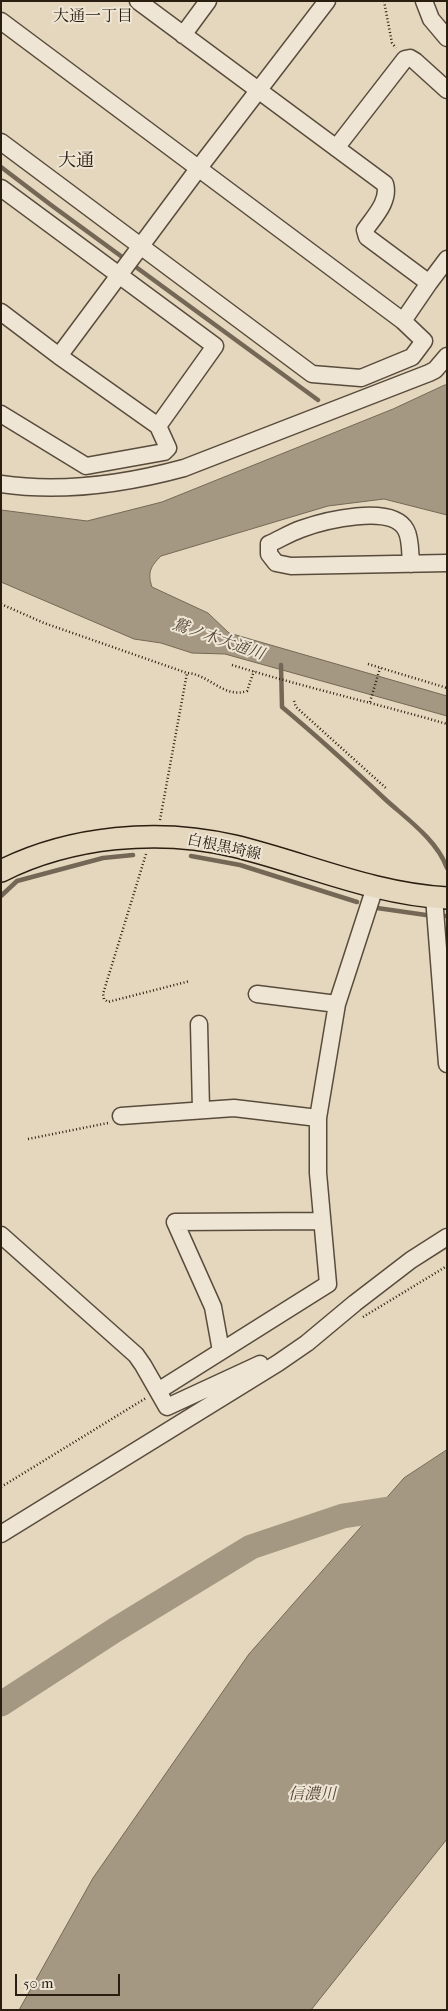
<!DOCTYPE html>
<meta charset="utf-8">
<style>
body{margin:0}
#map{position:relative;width:448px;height:2011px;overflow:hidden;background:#e5d7bd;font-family:"IM FELL French Canon",serif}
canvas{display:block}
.frame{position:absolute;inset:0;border:2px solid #2a1e11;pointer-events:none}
.scale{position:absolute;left:15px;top:1974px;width:105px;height:22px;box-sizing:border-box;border:2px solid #2a1e11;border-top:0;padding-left:6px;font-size:15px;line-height:18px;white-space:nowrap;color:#2a1e11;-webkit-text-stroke:4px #eee5d4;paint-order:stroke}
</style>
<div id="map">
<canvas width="448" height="2011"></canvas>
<div class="frame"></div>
<div class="scale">50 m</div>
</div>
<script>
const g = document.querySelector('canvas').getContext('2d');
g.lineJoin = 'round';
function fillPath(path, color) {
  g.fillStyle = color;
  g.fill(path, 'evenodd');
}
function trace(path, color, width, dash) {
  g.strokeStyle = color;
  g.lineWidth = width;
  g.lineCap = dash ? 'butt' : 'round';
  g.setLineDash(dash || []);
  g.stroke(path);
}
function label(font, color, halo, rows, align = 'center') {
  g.font = font + ' "IM FELL French Canon","Noto Serif JP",serif';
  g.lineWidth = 4;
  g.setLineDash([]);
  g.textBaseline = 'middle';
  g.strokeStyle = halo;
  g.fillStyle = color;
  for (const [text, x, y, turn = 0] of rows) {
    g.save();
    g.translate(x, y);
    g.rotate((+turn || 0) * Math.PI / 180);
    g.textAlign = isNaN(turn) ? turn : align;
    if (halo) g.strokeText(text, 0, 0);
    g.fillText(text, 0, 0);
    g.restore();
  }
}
const water = new Path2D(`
 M445 385H447V515L384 499 328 506 161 556C151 566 147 572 152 587L208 613 229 633 447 696V716L225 654 192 653 161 643 134 639 1 582V510L87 521 162 502 393 409Z
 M447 1450V1839L311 2010H19L93 1878 249 1654 404 1478Z`);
const stream = new Path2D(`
 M1 167 51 205 318 400
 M281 665 282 707C318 737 352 768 386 800 407 819 437 840 447 868
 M191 856 240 865 357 902
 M1 896 17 881 103 858 133 855
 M377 908 426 915
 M445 916H447`);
const river = new Path2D(`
 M1 1704 115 1630 251 1547 343 1516 447 1500`);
const path = new Path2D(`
 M384 1 392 43 396 48
 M1 604 44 623 187 673C209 674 224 699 247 691L254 671
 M368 664 447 688
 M232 665C303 687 375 703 447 724
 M294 701 296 707 387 789
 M370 702 380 668
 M160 820 187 673
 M146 854 103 994 104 999 108 1002 190 981
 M28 1139 108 1123
 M363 1317 447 1266
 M1 1487 146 1398`);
const minor = new Path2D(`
 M138 1 385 184C390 201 374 217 365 230L367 237 429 283 403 321
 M424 1 431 19 447 38
 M1 21 403 321 424 341 412 357 361 378 312 374 1 142
 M183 35 208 1
 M336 148 405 59 410 58 415 61 447 90
 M1 188 215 346 158 426 59 356 1 312
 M429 283 447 259
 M59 356 198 169 327 1
 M1 414 86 466 164 452 168 448 158 426
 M1 484C62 493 125 484 184 468L429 373 435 370 447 356
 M411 564C410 554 411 539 406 530 392 503 323 521 301 529 290 533 280 539 269 544V554L276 563 291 566 447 563
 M434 897 447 1064
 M257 994 337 1004
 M199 1024 201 1110
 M121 1116 234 1108 318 1118
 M1 1235 136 1355 143 1365 167 1407 260 1364
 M221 1351 213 1307 175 1222 322 1221
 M158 1391 328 1284 318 1173V1118L337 1004 375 887
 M1 1534 278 1363 307 1343 355 1303 411 1260 447 1237`);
const major = new Path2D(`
 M1 871C71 836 159 828 234 846 305 863 372 894 447 898`);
const streetNames = [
 ["白根黒埼線",224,848,12]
];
const neighbourhoodNames = [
 ["大通一丁目",93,17]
];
const waterNames = [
 ["鷲ノ木大通川",218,640,19],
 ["信濃川",312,1795]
];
const quarterNames = [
 ["大通",76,162]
];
fillPath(water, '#a59883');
trace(water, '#746755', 1);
trace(stream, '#746755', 4.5);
trace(river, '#a59883', 25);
trace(minor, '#594c3c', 19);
trace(major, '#2a1e11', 24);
trace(path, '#2a1e11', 2.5, [1, 2.5]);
trace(minor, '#eee5d4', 16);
trace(major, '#e5d7bd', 21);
label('15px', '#2a1e11', '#eee5d4', streetNames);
label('16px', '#2a1e11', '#eee5d4', neighbourhoodNames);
label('italic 16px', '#554939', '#eee5d4', waterNames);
label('18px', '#2a1e11', '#eee5d4', quarterNames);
</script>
